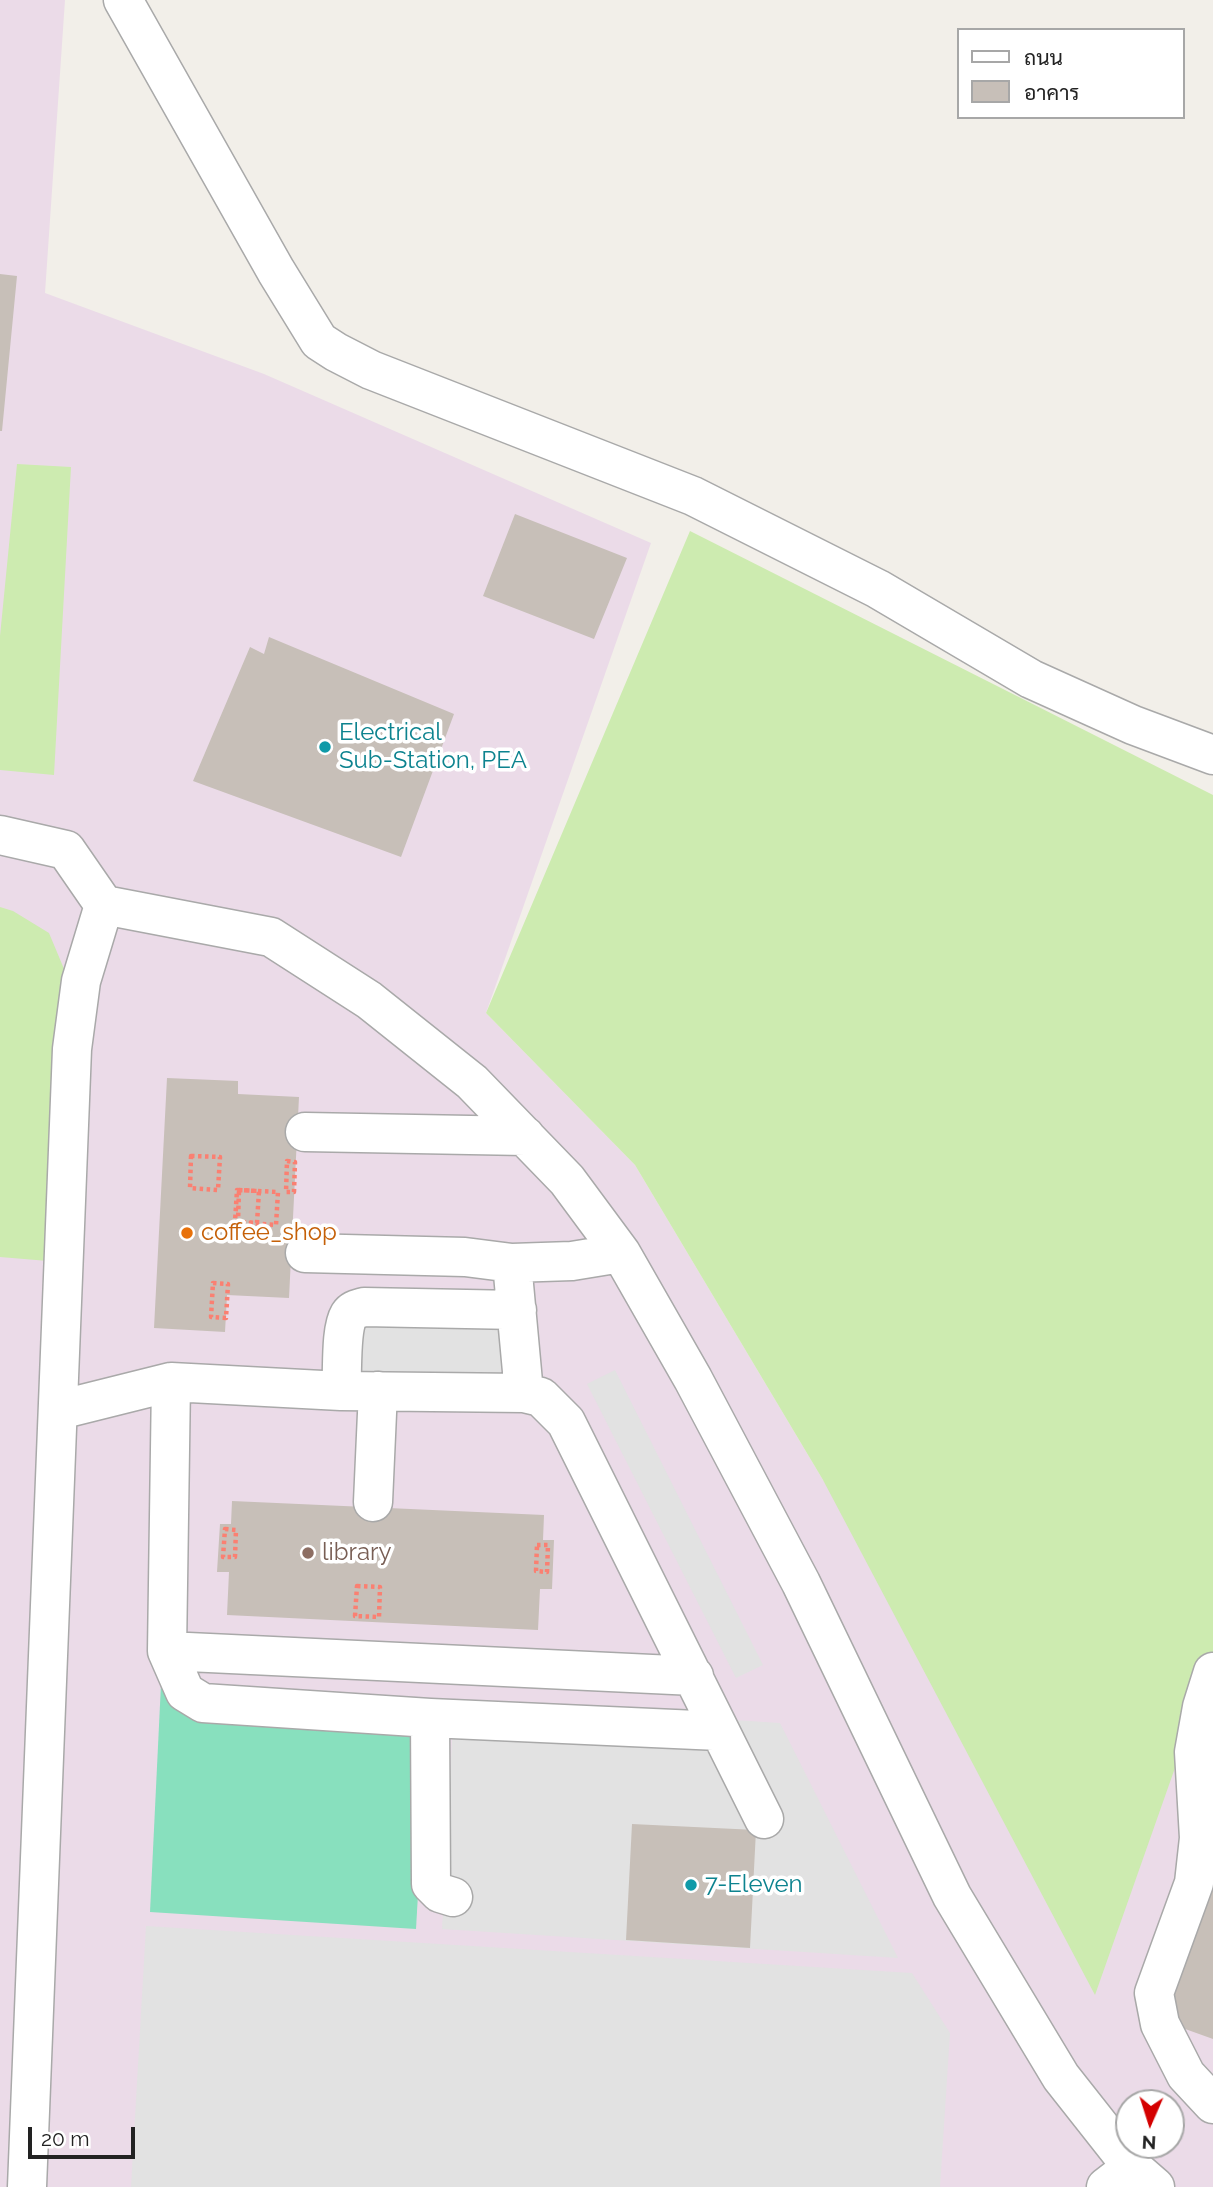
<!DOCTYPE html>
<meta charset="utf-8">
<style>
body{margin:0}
#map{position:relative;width:1213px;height:2187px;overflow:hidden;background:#f2efe9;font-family:Raleway,Sarabun,sans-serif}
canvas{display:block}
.legend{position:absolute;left:957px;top:28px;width:228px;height:91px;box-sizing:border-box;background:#fff;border:2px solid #a7a7a7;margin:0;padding:9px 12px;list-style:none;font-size:21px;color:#222}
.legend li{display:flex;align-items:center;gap:14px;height:35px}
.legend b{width:35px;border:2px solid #a7a7a7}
.north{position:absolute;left:1115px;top:2089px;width:70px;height:70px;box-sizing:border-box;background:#fff;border:2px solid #a7a7a7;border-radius:50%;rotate:183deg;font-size:19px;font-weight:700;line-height:28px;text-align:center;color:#222}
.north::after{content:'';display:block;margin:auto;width:24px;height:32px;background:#d40000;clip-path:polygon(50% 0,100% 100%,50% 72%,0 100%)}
.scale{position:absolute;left:28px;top:2127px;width:107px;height:32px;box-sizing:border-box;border:4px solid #222;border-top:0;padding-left:9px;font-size:21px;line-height:24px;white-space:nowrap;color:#222;-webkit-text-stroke:5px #fff;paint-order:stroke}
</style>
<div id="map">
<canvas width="1213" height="2187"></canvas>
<ul class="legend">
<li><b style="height:9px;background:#fff"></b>ถนน</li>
<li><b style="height:19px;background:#c7bfb8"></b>อาคาร</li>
</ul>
<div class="north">N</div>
<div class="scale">20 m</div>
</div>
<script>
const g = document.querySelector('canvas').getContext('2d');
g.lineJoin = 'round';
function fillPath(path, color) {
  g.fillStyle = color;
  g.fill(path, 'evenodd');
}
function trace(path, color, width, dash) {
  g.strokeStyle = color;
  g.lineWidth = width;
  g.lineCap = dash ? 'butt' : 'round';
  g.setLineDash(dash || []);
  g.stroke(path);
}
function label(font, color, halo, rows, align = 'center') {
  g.font = font + ' Raleway,sans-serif';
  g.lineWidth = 7;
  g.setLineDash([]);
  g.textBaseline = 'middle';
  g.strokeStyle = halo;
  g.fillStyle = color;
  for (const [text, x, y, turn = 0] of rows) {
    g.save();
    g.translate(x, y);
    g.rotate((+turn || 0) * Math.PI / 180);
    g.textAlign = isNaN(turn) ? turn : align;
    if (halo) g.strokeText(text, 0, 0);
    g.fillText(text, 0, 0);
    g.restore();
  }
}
const industrial = new Path2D(`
 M0 0H65L45 293 264 374 651 543 486 1013 635 1165 823 1480 1213 1629V2187H0ZM1129 2103H1171V2145H1129Z`);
const grass = new Path2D(`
 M17 464 71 467 54 775 0 770V636Z
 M690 531 1213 795V1660L1095 1995 823 1480 635 1165 486 1013Z
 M0 907 13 911 49 933 67 976 48 1261 0 1257Z`);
const pitch = new Path2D(`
 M161 1684 429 1701 416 1929 150 1912Z`);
const parking = new Path2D(`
 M356 1319 502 1323 501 1377 355 1373Z
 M615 1370 763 1665 736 1678 587 1384Z
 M454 1702 780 1723 898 1958 442 1929Z
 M146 1926 912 1973 950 2033 940 2187H131Z`);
const building = new Path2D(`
 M0 274 17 276 2 431H0Z
 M515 514 627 558 594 639 483 596Z
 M269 637 454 714 401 857 193 781 250 647 264 654Z
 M167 1078 238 1081V1094L299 1097 289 1298 227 1295 225 1332 154 1328Z
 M232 1501 544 1515 543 1540H554L552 1589H540L538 1630 227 1615 229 1572H217L220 1524H231Z
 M632 1824 756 1830 750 1948 626 1940Z
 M1213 1867V2039L1163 2021Z`);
const path = new Path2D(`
 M191 1156 220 1157 218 1190 190 1188Z
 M287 1161 295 1162 294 1192H286Z
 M237 1190 278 1192 276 1225 235 1222Z
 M239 1190 259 1191 257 1223 238 1222Z
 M213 1283 228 1284 226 1318 211 1317Z
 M225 1529 236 1530 235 1557H223Z
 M537 1545H548L547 1572 536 1571Z
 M357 1586 380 1587 379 1617 355 1616Z`);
const minor = new Path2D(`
 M123 0 276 271 319 341 336 352 371 370 693 496 878 589 1031 679 1133 725 1213 755
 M0 835 66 850 104 905 271 937 369 1000 472 1082 567 1180 621 1253 693 1379 801 1583 952 1896 1061 2077 1132 2167 1155 2187
 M305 1132 525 1136
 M305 1253 465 1257 512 1263 524 1393
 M512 1263 572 1261 621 1253
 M171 1382 167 1651 185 1692 203 1703 430 1718 719 1731
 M341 1391C343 1372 340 1330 349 1315 353 1309 358 1309 364 1307L517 1310
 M59 1410 171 1382 341 1391 524 1393 541 1397 566 1422 764 1819
 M373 1502 378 1391
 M167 1651 694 1676
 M1213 1672 1202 1707 1194 1752 1199 1838 1194 1883 1154 1993 1160 2024 1186 2075 1213 2104
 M430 1718 431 1884 440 1893 453 1897
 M27 2187 72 1049 81 981 104 905
 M1106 2187 1132 2167`);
const markers = [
 [325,747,7,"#0f9aa8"],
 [187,1233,7,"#e8710a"],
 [308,1553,7,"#8d6e63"],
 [691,1885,7,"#0f9aa8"]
];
const cultureNames = [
 ["Electrical",339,733],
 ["Sub-Station, PEA",339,761],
 ["7-Eleven",705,1885]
];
const foodNames = [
 ["coffee_shop",201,1233]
];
const educationNames = [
 ["library",322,1553]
];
fillPath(industrial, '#ebdbe8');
fillPath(grass, '#cdebb0');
fillPath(pitch, '#88e0be');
fillPath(parking, '#e2e2e2');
fillPath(building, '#c7bfb8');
trace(minor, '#a9a9a9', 41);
trace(path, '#fa8072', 4.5, [3.5, 3.5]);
trace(minor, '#fff', 38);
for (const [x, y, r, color] of markers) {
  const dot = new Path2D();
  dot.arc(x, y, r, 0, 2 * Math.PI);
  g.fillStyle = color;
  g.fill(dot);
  trace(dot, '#fff', 2.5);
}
label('24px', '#0d838f', '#fff', cultureNames, 'left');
label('24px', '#c56008', '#fff', foodNames, 'left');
label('24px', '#785e54', '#fff', educationNames, 'left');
</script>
